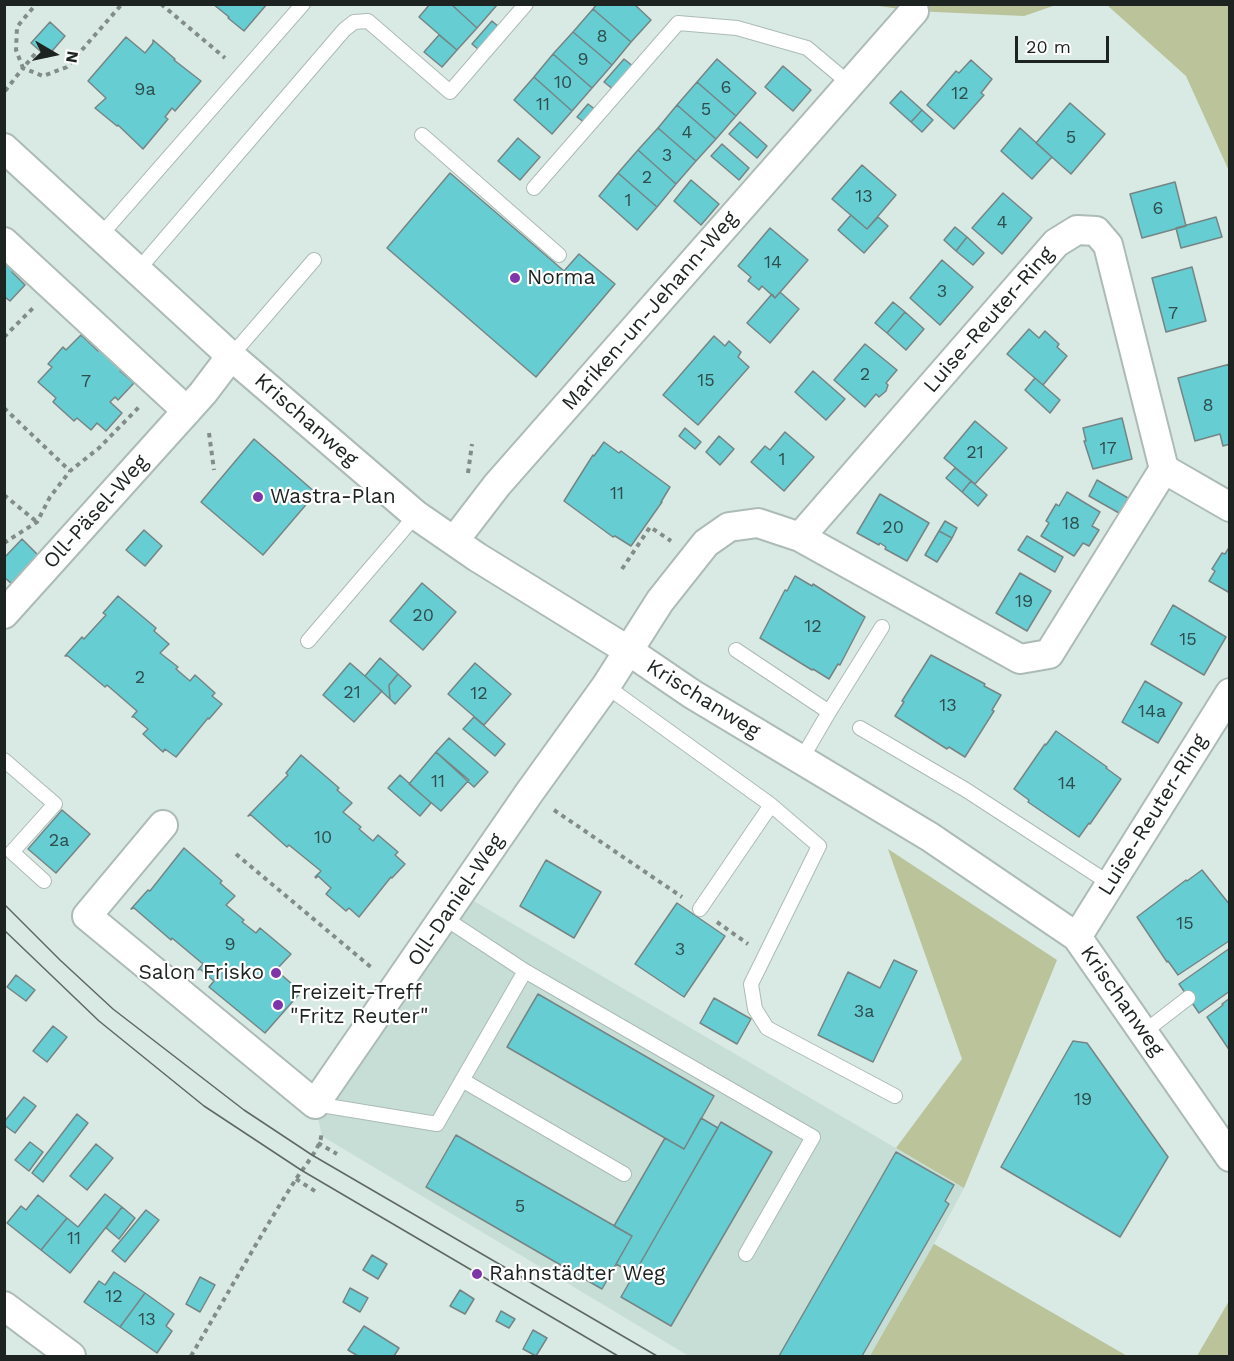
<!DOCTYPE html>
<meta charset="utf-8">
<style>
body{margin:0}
#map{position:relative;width:1234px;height:1361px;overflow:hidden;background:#d9e9e3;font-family:"Work Sans",sans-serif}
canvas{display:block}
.frame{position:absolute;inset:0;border:6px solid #1d2321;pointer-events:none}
.north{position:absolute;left:24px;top:24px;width:60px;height:60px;-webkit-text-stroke:4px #fff;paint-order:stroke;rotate:99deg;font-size:16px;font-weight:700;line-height:24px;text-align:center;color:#1d2321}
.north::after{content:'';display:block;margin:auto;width:21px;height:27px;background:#1d2321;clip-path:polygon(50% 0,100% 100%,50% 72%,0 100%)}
.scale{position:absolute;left:1015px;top:36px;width:94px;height:27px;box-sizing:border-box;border:3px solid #1d2321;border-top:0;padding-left:8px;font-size:18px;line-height:21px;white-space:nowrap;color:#1d2321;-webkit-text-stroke:4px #fff;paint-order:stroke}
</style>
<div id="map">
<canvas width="1234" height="1361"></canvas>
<div class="frame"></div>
<div class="north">N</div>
<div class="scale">20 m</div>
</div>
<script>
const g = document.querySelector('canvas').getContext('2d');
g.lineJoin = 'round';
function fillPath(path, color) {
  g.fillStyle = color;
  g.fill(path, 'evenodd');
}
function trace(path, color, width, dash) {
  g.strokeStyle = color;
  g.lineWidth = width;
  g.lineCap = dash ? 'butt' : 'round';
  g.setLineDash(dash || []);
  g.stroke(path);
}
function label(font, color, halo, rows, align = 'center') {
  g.font = font + ' "Work Sans",sans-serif';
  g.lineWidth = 4.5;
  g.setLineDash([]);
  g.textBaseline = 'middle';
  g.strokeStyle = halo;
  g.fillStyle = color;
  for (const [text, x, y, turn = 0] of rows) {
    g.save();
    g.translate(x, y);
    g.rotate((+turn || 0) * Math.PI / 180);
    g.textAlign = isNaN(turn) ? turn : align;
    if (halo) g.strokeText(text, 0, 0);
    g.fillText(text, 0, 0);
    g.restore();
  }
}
const built = new Path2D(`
 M460 893 964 1188 934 1244 1127 1356H689L322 1136 315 1104Z`);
const green = new Path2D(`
 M872 5H1056L1024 16 914 11Z
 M1107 5H1229V171L1186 76Z
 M888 849 1057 960 964 1188 896 1148 962 1059Z
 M934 1244 1127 1356H870Z
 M1229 1301V1356H1197Z`);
const building = new Path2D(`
 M213 4H267L244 31 228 18 229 17Z
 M430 4H451L477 28 457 50 419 17Z
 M451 4H496L497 5 477 28Z
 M597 4H634L651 20 631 42 593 9Z
 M593 9 631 42 612 65 573 32Z
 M492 21 499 27 479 50 472 44Z
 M50 22 65 36 47 57 31 43Z
 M573 32 612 65 592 88 553 54Z
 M439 35 457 50 442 67 424 52Z
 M126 37 145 53 153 43V40L175 59 174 60 201 81 175 111 172 108 165 117 168 119 143 149 118 125 117 126 95 108 106 98 88 81Z
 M553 54 592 88 572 111 534 77Z
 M624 59 634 67 614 90 604 82Z
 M717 59 756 93 736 116 697 82Z
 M971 60 992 79 981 93 984 95 954 129 927 105 956 71 959 73Z
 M783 66 811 90 793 111 765 87Z
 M534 77 572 111 552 134 514 100Z
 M697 82 736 116 716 139 677 105Z
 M901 91 922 110 911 122 890 103Z
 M1070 103 1105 134 1071 174 1036 143Z
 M588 104 596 110 585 123 577 117Z
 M677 105 716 139 696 161 658 128Z
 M922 110 933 120 922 132 911 122Z
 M740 122 767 146 757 158 729 134Z
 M658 128 696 161 676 184 638 150Z
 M1020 128 1052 157 1032 179 1001 151Z
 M518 138 540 157 520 180 498 161Z
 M722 144 749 168 739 180 711 156Z
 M638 150 676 184 657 207 618 173Z
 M862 165 896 195 867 229 832 199Z
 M450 173 564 271 579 254 615 284 536 377 387 248Z
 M618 173 657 207 637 230 599 196Z
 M691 180 719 204 701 225 674 201Z
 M1175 182 1186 226 1142 238 1130 194Z
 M1003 193 1032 218 1002 254 972 228Z
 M851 215 867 229 878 217 888 226 864 253 838 230Z
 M1216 217 1222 237 1181 248 1176 228Z
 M955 227 967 237 956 251 944 240Z
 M770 228 808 260 775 298 762 286 759 290 748 281 751 277 738 266Z
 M967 237 984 253 973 265 956 251Z
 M4 259 15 269 12 272 25 285 10 301 6 298 4 300Z
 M942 260 973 287 940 325 910 298Z
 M1192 267 1206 321 1166 332 1152 278Z
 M780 292 799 309 770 343 747 323 772 294 775 298Z
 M893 302 905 312 887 333 875 323Z
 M905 312 924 329 906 350 887 333Z
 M1029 329 1039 338 1045 331 1059 344 1057 347 1067 356 1043 385 1007 354Z
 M81 335 98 351 101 348 123 367 120 371 134 383 118 400 115 397 110 402 122 413 106 431 97 423 91 430 77 418 74 421 53 402 56 398 38 382 52 367 48 364 63 347 66 350Z
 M714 336 725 346 729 341 741 352 738 357 749 367 698 425 663 395Z
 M865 344 897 370 886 383 888 385 886 391 879 397 876 394 865 407 834 380Z
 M1230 364V444L1223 446 1220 434 1195 441 1178 378Z
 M813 371 845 399 826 420 795 392Z
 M1035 378 1060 400 1050 413 1025 390Z
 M1122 418 1132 459 1093 469 1084 441H1086L1083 428Z
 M975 421 1007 448 975 484 944 458Z
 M685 428 701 442 695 449 679 436Z
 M785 432 814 457 784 491 751 462 765 446 770 450Z
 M719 436 734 449 720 465 706 452Z
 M254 439 316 493 263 555 201 502Z
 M604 442 619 453 621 451 670 487 661 502H662L631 546 615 536 613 537 564 501 593 455 594 456Z
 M955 468 971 481 962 492 946 478Z
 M1097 480 1128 498 1119 513 1089 496Z
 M971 481 987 495 978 506 962 492Z
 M1067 492 1100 512 1092 526 1099 530 1089 546 1083 543 1074 556 1041 536 1049 523 1046 521 1056 504 1059 506Z
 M880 494 929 523 907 561 885 549 886 547 880 543 879 545 857 533Z
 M945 521 957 528 952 538 939 531Z
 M144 530 162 546 145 566 126 550Z
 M939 531 952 538 937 562 925 555Z
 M1027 536 1063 557 1055 572 1018 550Z
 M22 539 40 557 13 585 4 577V558Z
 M1230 546V593L1209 581 1215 571 1212 569 1222 553 1225 554Z
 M1020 573 1051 591 1027 631 996 613Z
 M795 576 812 586 813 584 865 617 840 665 838 664 829 679 813 669 812 670 760 638 785 590 787 591Z
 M422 583 456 612 423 650 390 621Z
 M118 596 156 628 154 631 169 644 160 653 178 667 176 669 190 681 195 675 215 693 212 696 222 704 209 719 208 718 176 757 165 749 163 752 143 734 148 729 134 717H132L137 711 107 685 105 687 68 656H65L82 637 84 639 106 615 103 613Z
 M1173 605 1226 637 1204 675 1151 644Z
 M931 655 985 684 984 686 1001 695 992 710 994 711 965 757 949 747 947 749 895 716 904 702 902 701Z
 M380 658 398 674 389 685 390 699 365 676Z
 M350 663 382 691 354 722 323 695Z
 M475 663 511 694 484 725 448 694Z
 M398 674 411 686 395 704 390 699 389 685Z
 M1145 681 1182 703 1158 743 1122 722Z
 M474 717 505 744 495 756 463 729Z
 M1056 731 1107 767 1106 768 1121 779 1090 824 1089 823 1079 837 1028 802 1029 800 1014 789 1045 744 1046 745Z
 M449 738 488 772 474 787 436 752Z
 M436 752 469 780 441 811 409 784Z
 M301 755 339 788 337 790 352 803 343 812 361 827 359 829 373 841 378 835 398 852 395 855 405 864 392 878 391 877 359 917 349 908 346 911 326 894 331 888 318 876 316 878 315 877 321 871 289 845 287 847 251 815 248 816 288 775 286 773Z
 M400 775 431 803 420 816 388 788Z
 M62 810 90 834 56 873 28 849Z
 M184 848 222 881 220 883 235 896 226 905 244 920 242 922 256 933 260 928 291 954 276 970 301 992 265 1033 209 987 214 981 200 969 198 970 203 964 172 938 171 940 134 908 131 909 148 890 150 891Z
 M546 860 601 892 574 938 520 906Z
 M1202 870 1230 905 1229 941 1178 975 1168 961 1167 962 1137 917 1186 880 1187 881Z
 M677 903 725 936 684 997 635 964Z
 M1230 948V991L1199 1013 1179 984Z
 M894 960 917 971 873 1062 818 1035 848 972 880 988Z
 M16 975 35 990 26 1001 7 987Z
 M538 994 714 1096 684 1149 507 1047Z
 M714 998 751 1019 737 1044 700 1023Z
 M1230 998V1051L1207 1017 1223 1005 1222 1004Z
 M53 1026 67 1037 47 1062 33 1051Z
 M1073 1041 1087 1043 1168 1157 1120 1237 1001 1167Z
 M24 1097 36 1106 15 1133 4 1125V1122Z
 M77 1114 88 1123 43 1182 32 1173Z
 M701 1118 718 1128 634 1274 616 1264 632 1236 614 1226 665 1138 684 1149Z
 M721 1122 772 1152 671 1326 621 1297Z
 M456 1135 632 1236 602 1289 426 1187Z
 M30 1142 43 1152 29 1171 15 1160Z
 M96 1144 113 1158 87 1190 70 1176Z
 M896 1152 954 1185 945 1201 949 1204 862 1356H779Z
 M105 1194 122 1207 70 1273 41 1250 67 1218 78 1227Z
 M38 1195 67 1218 41 1250 7 1223 21 1206 26 1210Z
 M122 1207 135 1218 119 1239 106 1228Z
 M146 1210 159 1220 125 1262 112 1251Z
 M372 1255 387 1264 378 1279 363 1270Z
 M114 1272 145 1293 120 1327 84 1302 99 1281 105 1285Z
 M200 1277 215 1285 200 1312 186 1304Z
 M350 1288 368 1298 360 1312 343 1302Z
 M460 1290 474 1299 465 1314 450 1306Z
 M145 1293 174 1314 166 1326 172 1331 157 1353 120 1327Z
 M501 1311 515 1319 509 1328 496 1321Z
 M364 1326 399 1348 394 1356H358L348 1350Z
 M533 1330 547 1338 536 1356 523 1349Z`);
const path = new Path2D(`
 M161 4 225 58
 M35 54 23 68 16 50 17 27 36 4
 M5 91 23 68 43 76 67 67 122 4
 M4 337 33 308
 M4 408 70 471
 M209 433 214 470
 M468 473 472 444
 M4 495 37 522
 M4 543 37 522 50 497 70 471 99 448 139 407
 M622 569 650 527 671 541
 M554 810 682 897
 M236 854 372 968
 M717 922 748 944
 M318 1143 337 1154
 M296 1179 318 1193
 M191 1356C226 1297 259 1237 296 1179 303 1168 324 1144 321 1132`);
const service = new Path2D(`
 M422 135 559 255
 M534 188 678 23 737 28 807 48 850 84
 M100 236 303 4
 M138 270 344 30 354 22 368 21 450 92 526 4
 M231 356 314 260
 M308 641 416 515
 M736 650 829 712 882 627
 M606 686 771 805 819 846 751 984 755 1009 767 1028 895 1096
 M860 728 966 790 1109 883
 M4 760 55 804 12 852 44 881
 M801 760 829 712
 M700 909 771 805
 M443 917 525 971 813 1137 746 1254
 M1144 1032 1188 998
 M462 1080 624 1174
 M315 1104 437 1124 525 971`);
const minor = new Path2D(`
 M4 148 231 356 416 515 477 557 629 651 692 694 930 837 1077 937 1230 1157
 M4 242 187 411
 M800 537 1020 659 1049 654 1164 469
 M454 541 497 485 914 11
 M4 614 203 393 231 356
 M163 825 87 916 315 1104 529 793 606 686 660 601 706 543 729 527 758 523 800 537 1056 243 1077 230 1096 231 1108 245 1164 469 1230 507
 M1077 937 1230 693
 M4 1306 71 1356`);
const tram = new Path2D(`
 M4 904 60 960 113 1009 244 1110 312 1155 657 1356
 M4 930 99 1021 204 1106 301 1170 618 1356`);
const markers = [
 [515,278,6,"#7d35a8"],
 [258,497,6,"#7d35a8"],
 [276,973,6,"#7d35a8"],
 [278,1005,6,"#7d35a8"],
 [477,1274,6,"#7d35a8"]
];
const numberNames = [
 ["8",602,37],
 ["9",583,60],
 ["10",563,83],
 ["6",726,88],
 ["9a",145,90],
 ["12",960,94],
 ["11",543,105],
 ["5",706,110],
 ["4",687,133],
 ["5",1071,138],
 ["3",667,156],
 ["2",647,178],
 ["13",864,197],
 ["1",628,201],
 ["6",1158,209],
 ["4",1002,223],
 ["14",773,263],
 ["3",942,292],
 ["7",1173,314],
 ["2",865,375],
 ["15",706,381],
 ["7",86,382],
 ["8",1208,406],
 ["17",1108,449],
 ["21",975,453],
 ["1",782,460],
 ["11",617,494],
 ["18",1071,524],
 ["20",893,528],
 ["19",1024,602],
 ["20",423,616],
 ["12",813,627],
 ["15",1188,640],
 ["2",140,678],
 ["21",352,693],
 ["12",479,694],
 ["13",948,706],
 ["14a",1152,712],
 ["11",438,782],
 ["14",1067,784],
 ["10",323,838],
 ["2a",59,841],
 ["15",1185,924],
 ["9",230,945],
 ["3",680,950],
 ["3a",864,1012],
 ["19",1083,1100],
 ["5",520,1207],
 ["11",74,1239],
 ["12",114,1297],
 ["13",147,1320]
];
const poiNames = [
 ["Norma",527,278],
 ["Wastra-Plan",270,497],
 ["Salon Frisko",264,973,"right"],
 ["Freizeit-Treff",290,993],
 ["\"Fritz Reuter\"",290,1017],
 ["Rahnstädter Weg",489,1274]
];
const streetNames = [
 ["Mariken-un-Jehann-Weg",650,311,-49],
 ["Luise-Reuter-Ring",989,320,-49],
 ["Krischanweg",306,420,41],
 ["Oll-Päsel-Weg",96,512,-48],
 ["Krischanweg",703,699,32],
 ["Luise-Reuter-Ring",1153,815,-58],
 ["Oll-Daniel-Weg",456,900,-56],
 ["Krischanweg",1122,1001,55]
];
fillPath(built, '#c6ded5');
fillPath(green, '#bac399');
fillPath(building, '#66cdd3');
trace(building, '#758585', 1.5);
trace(service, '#acbbb6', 16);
trace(minor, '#acbbb6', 32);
trace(path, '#828d89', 4, [4.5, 4.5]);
trace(service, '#fff', 14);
trace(minor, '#fff', 28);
trace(tram, '#5f6865', 1.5);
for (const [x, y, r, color] of markers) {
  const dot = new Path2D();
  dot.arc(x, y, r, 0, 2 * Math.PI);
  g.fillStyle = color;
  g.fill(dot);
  trace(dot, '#fff', 2);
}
label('18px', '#2f4e4e', null, numberNames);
label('21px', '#1d2321', '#fff', poiNames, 'left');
label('21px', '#1d2321', '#fff', streetNames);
</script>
